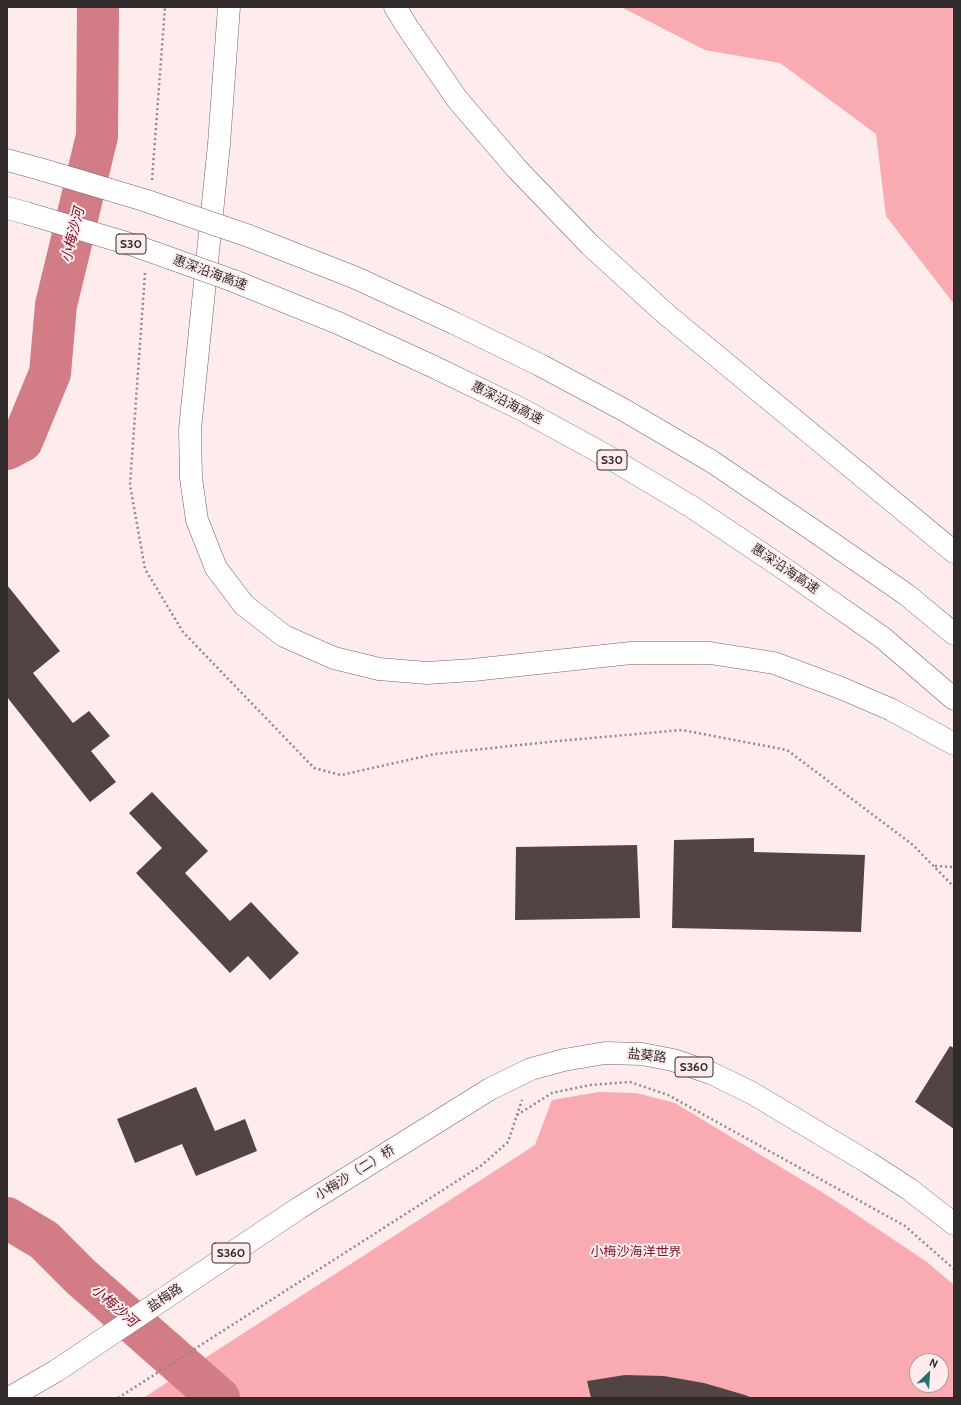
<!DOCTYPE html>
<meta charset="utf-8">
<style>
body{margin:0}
#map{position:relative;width:961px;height:1405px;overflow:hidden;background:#feeced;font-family:Cabin,sans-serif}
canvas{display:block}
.frame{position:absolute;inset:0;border:8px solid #322b2b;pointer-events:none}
.north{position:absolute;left:909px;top:1353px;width:40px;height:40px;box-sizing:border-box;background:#feeced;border:1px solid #ac9f9f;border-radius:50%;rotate:25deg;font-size:11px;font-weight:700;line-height:16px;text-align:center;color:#322b2b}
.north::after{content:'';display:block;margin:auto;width:14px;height:18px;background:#257070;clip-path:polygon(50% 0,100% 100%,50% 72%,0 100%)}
</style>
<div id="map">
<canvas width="961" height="1405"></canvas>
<div class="frame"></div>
<div class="north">N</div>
</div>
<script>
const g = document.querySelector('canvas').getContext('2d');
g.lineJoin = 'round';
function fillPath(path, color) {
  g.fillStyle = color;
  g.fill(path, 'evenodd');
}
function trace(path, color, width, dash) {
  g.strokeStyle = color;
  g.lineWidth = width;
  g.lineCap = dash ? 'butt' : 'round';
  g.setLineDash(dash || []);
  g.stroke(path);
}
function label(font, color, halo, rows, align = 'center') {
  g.font = font + ' Cabin,"Noto Sans SC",sans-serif';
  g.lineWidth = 4;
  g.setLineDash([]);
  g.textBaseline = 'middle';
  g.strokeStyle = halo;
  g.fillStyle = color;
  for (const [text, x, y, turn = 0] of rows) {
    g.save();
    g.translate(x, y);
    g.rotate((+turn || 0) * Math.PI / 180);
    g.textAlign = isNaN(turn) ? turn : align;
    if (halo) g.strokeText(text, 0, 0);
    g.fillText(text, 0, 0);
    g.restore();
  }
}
const green = new Path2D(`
 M621 7H954V304L886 216 876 134 780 63 705 50Z
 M599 1092 636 1093 675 1103 830 1197 927 1262 954 1285V1398H143L535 1145 552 1100ZM917 1361H941V1385H917Z`);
const river = new Path2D(`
 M7 449 22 441 50 373 56 305 97 136 98 7
 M7 1218 44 1240 81 1277 219 1398`);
const building = new Path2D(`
 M7 585 60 651 33 673 73 723 89 711 110 736 91 751 116 782 90 802 7 697Z
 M152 792 208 851 185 873 230 921 251 902 299 953 270 980 248 956 230 973 136 873 162 848 129 813Z
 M754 838V852L865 855 861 932 672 928 674 840Z
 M637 845 640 918 515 920 516 847Z
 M950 1046 954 1048V1129L915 1102Z
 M196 1087 215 1131 245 1119 257 1151 196 1176 182 1144 135 1163 117 1119Z
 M625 1375 664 1376 704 1383 745 1395 752 1398H591L587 1381Z`);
const path = new Path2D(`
 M152 180 165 7
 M145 273 130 485 145 569 183 632 314 768 341 775 435 754 558 741 682 730 787 750 913 845 954 887
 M935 866 954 867
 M517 1115 552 1093 590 1085 630 1082 668 1095 905 1226 954 1269
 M118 1398 482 1165 508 1142 522 1100`);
const primary = new Path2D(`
 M9 1398 56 1371 299 1208 490 1089 531 1069 564 1060 605 1053 642 1054 673 1060 711 1073 752 1093 869 1163 909 1189 954 1224`);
const highway = new Path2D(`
 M229 7 219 144 190 429 191 478 197 520 216 568 244 605 284 636 334 658 379 669 427 673 473 670 631 653H710L774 663 841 688 892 710 954 744
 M395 7 408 28 457 99 517 169 590 245 667 315 954 552
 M7 160 40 169
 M7 208 26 213
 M249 236 356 278 454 323 540 365 624 410 711 461 810 528 907 595 954 634
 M234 281 338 323 432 366 521 409 605 455 692 507 786 570 883 638 954 699`);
const highwayBridge = new Path2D(`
 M40 169 144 200 249 236
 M26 213 133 245 234 281`);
const shields = [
 [131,244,30],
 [612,460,30],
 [694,1067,38],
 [231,1253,38]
];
const shieldNames = [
 ["S30",131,244],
 ["S30",612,460],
 ["S360",694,1067],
 ["S360",231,1253]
];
const streetNames = [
 ["惠深沿海高速",210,273,20],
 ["惠深沿海高速",507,403,27],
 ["惠深沿海高速",785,569,34],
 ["盐葵路",647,1056,7],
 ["小梅沙（二）桥",355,1173,-32],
 ["盐梅路",165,1298,-34]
];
const parkNames = [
 ["小梅沙海洋世界",636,1252]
];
const waterNames = [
 ["小梅沙河",73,235,-76],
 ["小梅沙河",114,1306,41]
];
fillPath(green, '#f9abb1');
trace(river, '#d27d85', 42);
fillPath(building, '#524444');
trace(primary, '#726364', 23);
trace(highway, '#726364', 23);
trace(path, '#938787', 2.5, [2, 3]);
trace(primary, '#fff', 22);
trace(highway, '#fff', 22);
trace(highwayBridge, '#726364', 23, []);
trace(highwayBridge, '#fff', 22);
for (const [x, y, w] of shields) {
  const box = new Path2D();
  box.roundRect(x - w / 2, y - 10, w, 20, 3);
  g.fillStyle = '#feeced';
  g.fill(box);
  trace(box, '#322b2b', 1);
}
label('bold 12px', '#322b2b', null, shieldNames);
label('13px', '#322b2b', '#feeced', streetNames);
label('13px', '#79122a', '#feeced', parkNames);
label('italic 14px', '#740b26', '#feeced', waterNames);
</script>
